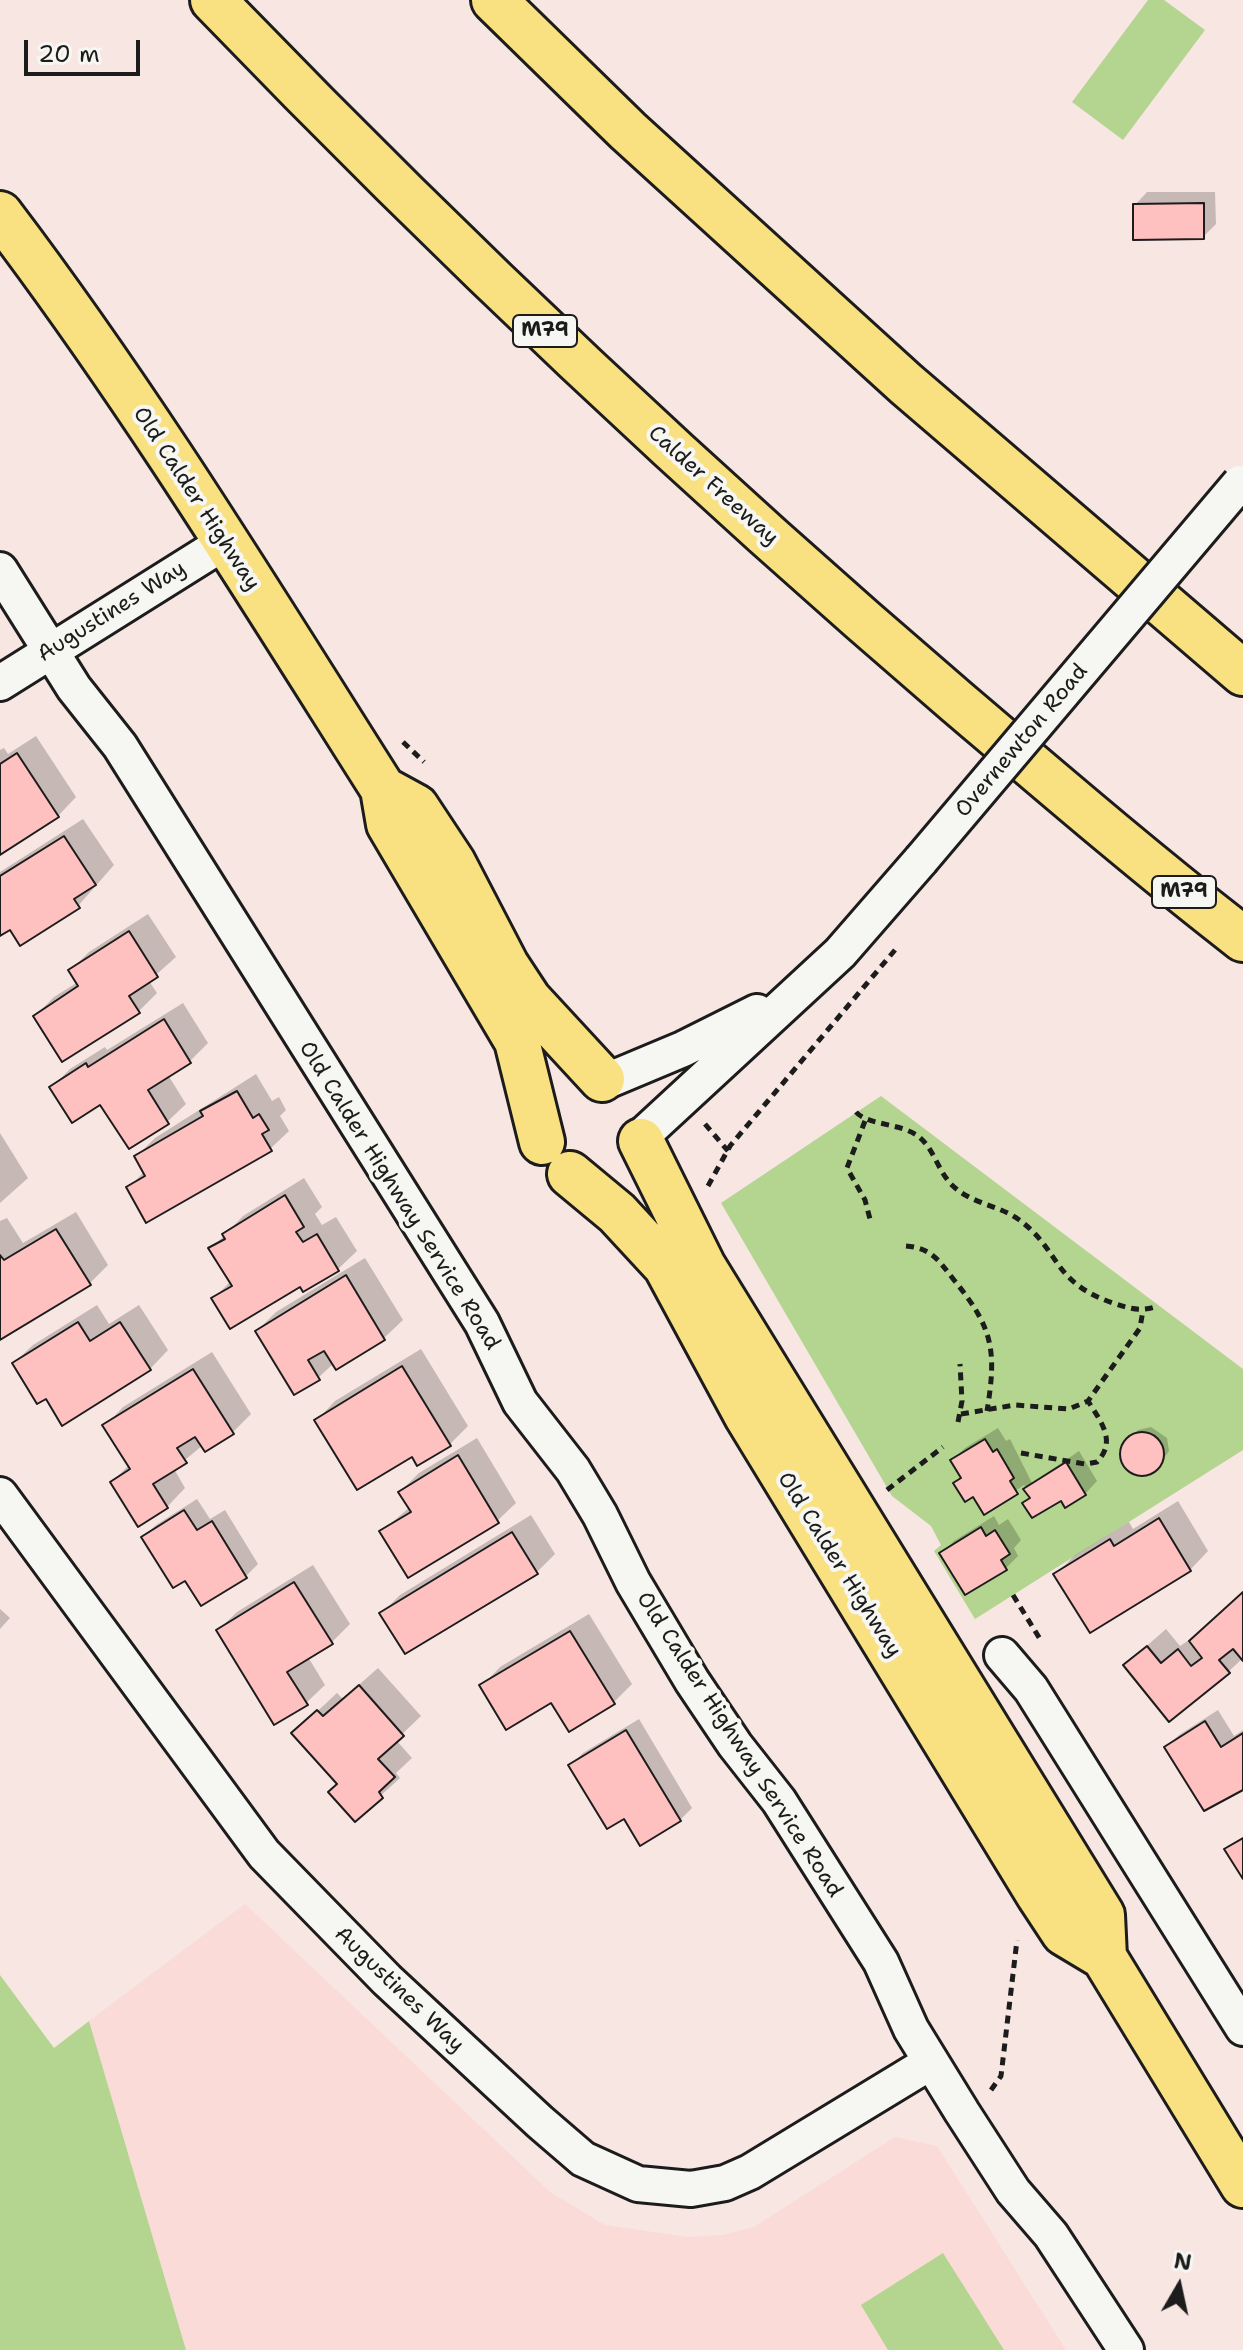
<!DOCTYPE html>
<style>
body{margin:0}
#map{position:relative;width:1243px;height:2350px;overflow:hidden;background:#f8e6e3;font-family:"Shantell Sans",sans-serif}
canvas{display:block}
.north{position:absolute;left:1139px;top:2246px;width:80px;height:80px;-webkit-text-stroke:6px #f6f6f2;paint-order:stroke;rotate:9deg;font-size:22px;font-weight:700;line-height:32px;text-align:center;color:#1c1c1c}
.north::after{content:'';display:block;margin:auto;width:28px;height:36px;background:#1c1c1c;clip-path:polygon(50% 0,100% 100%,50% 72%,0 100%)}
.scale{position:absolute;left:24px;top:40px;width:116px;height:36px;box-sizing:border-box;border:4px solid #1c1c1c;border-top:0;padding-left:10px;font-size:24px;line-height:28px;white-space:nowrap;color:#1c1c1c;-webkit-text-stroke:6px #f6f6f2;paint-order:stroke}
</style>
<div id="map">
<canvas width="1243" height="2350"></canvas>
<div class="north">N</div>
<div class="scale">20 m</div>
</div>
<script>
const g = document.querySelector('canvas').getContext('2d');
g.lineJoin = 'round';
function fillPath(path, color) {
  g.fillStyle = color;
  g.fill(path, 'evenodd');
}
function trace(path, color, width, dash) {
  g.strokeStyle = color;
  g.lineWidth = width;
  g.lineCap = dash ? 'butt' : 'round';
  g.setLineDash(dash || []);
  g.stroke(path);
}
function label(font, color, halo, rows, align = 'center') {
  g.font = font + ' "Shantell Sans",sans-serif';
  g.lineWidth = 8;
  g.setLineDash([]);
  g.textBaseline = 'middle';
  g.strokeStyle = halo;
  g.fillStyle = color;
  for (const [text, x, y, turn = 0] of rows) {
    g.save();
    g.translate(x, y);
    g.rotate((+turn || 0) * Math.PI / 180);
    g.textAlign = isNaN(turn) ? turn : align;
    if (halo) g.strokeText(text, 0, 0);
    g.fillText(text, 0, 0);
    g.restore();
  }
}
const built = new Path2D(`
 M245 1904 550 2192 605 2225 688 2237 723 2235 754 2227 895 2137 937 2146 1066 2350H186L89 2021Z`);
const green = new Path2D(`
 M1148 0H1164L1205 30 1123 140 1072 102Z
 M881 1096 1243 1369V1450L975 1619 934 1551 941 1545 931 1526 892 1496 721 1203Z
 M0 1975 54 2048 89 2021 186 2350H0Z
 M943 2253 1004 2350H888L861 2305Z`);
const shadow = new Path2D(`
 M1147 192H1215L1216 224 1203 237 1135 205Z
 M36 736 76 797 58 816 0 853V750L4 748 8 754Z
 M83 819 114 865 78 906 10 927 0 934V872Z
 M148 914 176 957 149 981 157 993 139 1011 63 1059 35 1016 54 997 78 982 71 970 89 952Z
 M183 1003 208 1043 190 1061 168 1075 186 1104 167 1122 52 1087 70 1069 105 1047 107 1050Z
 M256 1074 272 1101 279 1097 286 1110 280 1116 289 1131 270 1149 128 1188 145 1171 136 1157 155 1138Z
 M0 1133 28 1178 0 1203Z
 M304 1178 322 1207 315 1214 322 1225 336 1217 357 1251 338 1269 304 1290 301 1284 213 1299 231 1281 211 1249 243 1216Z
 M76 1212 108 1265 90 1283 0 1338V1221L7 1218 23 1243Z
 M365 1258 403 1320 384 1338 336 1367 334 1363 318 1378 257 1331 276 1312Z
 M97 1305 109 1324 139 1305 168 1350 150 1369 47 1396 14 1363 33 1345Z
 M421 1349 468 1426 450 1444 412 1454 317 1420 335 1401Z
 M212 1352 251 1414 233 1432 203 1445 174 1469 185 1488 167 1507 112 1482 129 1465 105 1426 123 1407Z
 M1151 1427 1167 1438 1169 1451 1156 1469 1136 1474 1125 1466 1121 1454 1138 1430Z
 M998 1428 1006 1441 1010 1439 1032 1483 1079 1451 1097 1481 1085 1494 1025 1503 1031 1497 1024 1485 984 1512 974 1495 955 1483 963 1476 953 1460 965 1448Z
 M477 1438 516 1503 497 1521 382 1531 410 1507 400 1492 419 1473Z
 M197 1499 210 1519 225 1510 258 1564 246 1576 202 1604 186 1578 143 1537 156 1525Z
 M1178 1501 1208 1551 1190 1570 1056 1574 1074 1556 1129 1522 1133 1529Z
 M531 1515 555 1554 537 1572 382 1613 400 1595Z
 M994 1516 999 1525 1008 1519 1021 1540 1014 1548 1018 1556 1006 1568 966 1592 942 1553 954 1541Z
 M313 1565 350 1624 332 1642 308 1657 325 1685 306 1703 218 1630 237 1612Z
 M1243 1591V1658L1228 1672 1125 1665 1166 1629 1180 1646 1198 1634Z
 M0 1609 10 1618 0 1629Z
 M589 1614 632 1684 614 1702 552 1700 482 1686 500 1667Z
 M378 1668 421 1716 396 1740 412 1758 396 1773 400 1778 355 1819 339 1784 294 1733 337 1693 343 1699Z
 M1218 1710 1234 1736 1243 1730V1787L1166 1747 1179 1735Z
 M639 1719 692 1808 680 1820 625 1816 571 1765 583 1753Z`);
const building = new Path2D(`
 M1204 203V239L1133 240V204Z
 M17 753 59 817 0 855V764Z
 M64 836 96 885 74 899 80 908 20 946 10 930 0 936V876Z
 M129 931 158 977 129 996 140 1013 62 1062 33 1016 78 986 68 970Z
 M164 1019 191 1063 148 1090 169 1124 129 1149 100 1105 72 1123 49 1087 86 1063 88 1067Z
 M237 1091 253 1118 259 1114 269 1130 262 1134 272 1151 146 1223 126 1187 145 1176 134 1156 203 1116 200 1111Z
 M285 1195 304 1227 296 1232 303 1242 317 1234 339 1271 303 1292 300 1287 230 1329 211 1298 232 1286 208 1248 225 1239 222 1234Z
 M56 1229 91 1285 0 1340V1255L4 1260Z
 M346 1275 385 1340 336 1370 324 1351 308 1360 320 1380 294 1395 255 1331Z
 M78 1322 90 1341 120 1322 151 1370 62 1426 46 1399 37 1404 12 1363Z
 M402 1366 451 1446 417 1466 412 1457 357 1490 314 1420Z
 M193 1369 234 1434 205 1452 195 1437 177 1448 187 1463 153 1484 168 1508 138 1527 110 1482 130 1469 102 1425Z
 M1120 1454a22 22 0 1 1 44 0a22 22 0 1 1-44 0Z
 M985 1439 993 1452 997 1449 1014 1478 1010 1481 1018 1494 984 1515 973 1497 965 1502 953 1483 961 1478 950 1460Z
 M458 1455 499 1523 408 1578 379 1531 411 1512 398 1492Z
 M1066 1462 1086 1495 1065 1508 1061 1501 1032 1518 1022 1503 1030 1498 1023 1489Z
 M184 1510 197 1530 212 1521 247 1578 201 1606 185 1581 173 1588 141 1537Z
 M1159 1518 1191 1571 1090 1633 1053 1574 1110 1539 1114 1546Z
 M981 1527 986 1536 995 1530 1010 1554 1001 1560 1007 1570 965 1595 939 1553Z
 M512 1532 538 1574 405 1654 379 1613Z
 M294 1582 333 1644 287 1672 308 1705 274 1725 216 1630Z
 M1243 1592V1661L1233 1649 1219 1660 1230 1673 1169 1722 1123 1665 1147 1646 1161 1663 1178 1649 1191 1666 1202 1658 1189 1641Z
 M570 1631 615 1704 569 1732 551 1703 506 1730 479 1685Z
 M359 1685 404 1736 378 1759 395 1777 379 1792 383 1798 355 1822 328 1792 337 1784 291 1733 317 1710 323 1716Z
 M1205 1721 1221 1747 1243 1733V1790L1204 1811 1164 1747Z
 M626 1730 681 1821 640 1846 624 1819 607 1829 568 1765Z
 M1243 1838V1879L1224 1849Z`);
const path = new Path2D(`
 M403 742 424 762
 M856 1112C867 1125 900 1123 918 1136 934 1148 938 1172 953 1186 972 1204 998 1205 1018 1219 1061 1250 1051 1282 1113 1303 1128 1308 1139 1312 1155 1307
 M865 1121 847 1168 865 1200 870 1219
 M705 1124 728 1151
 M708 1186 730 1146 895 950
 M906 1246C932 1248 939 1261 954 1280 993 1328 997 1350 987 1411
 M961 1414 1015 1405 1069 1409 1088 1401 1140 1328 1143 1310
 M958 1422 962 1401 960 1364
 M1021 1453 1085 1464 1097 1462C1117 1441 1101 1422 1088 1401
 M887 1490 943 1447
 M1013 1595 1040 1639
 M991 2090 1001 2076 1017 1940`);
const minor = new Path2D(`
 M0 570 74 688 120 746 482 1323 520 1402 573 1470 600 1515 633 1582 692 1681 735 1745 779 1801 881 1962 911 2029 962 2112 1013 2191 1051 2235 1126 2350
 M0 683 225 542
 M609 1080 683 1049 757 1012
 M642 1136 840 953 921 860
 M0 1495 264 1854 387 1980 540 2122 583 2159 638 2184 691 2189 725 2183 750 2172 931 2062
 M1002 1655 1031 1689 1243 2028`);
const primary = new Path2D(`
 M0 214C139 397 260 595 383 789L389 824 517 1041 542 1142
 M383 789 416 807 453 863 506 965 529 1000 602 1079
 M641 1141 703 1266 1102 1915 1104 1957 1243 2185
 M570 1174 617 1213 666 1266 747 1416 1039 1895 1064 1933 1104 1957`);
const motorway = new Path2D(`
 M213 0C450 246 698 480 957 702 1051 782 1145 863 1243 939
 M494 0 628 131 906 384 1243 673`);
const minorBridge = new Path2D(`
 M921 860 1240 483`);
const shields = [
 [545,331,64],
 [1184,892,64]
];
const shieldNames = [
 ["M79",545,331],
 ["M79",1184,892]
];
const streetNames = [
 ["Calder Freeway",713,486,42],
 ["Old Calder Highway",196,499,57],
 ["Augustines Way",112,612,-32],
 ["Overnewton Road",1022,741,-50],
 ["Old Calder Highway Service Road",399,1196,58],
 ["Old Calder Highway",839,1565,58],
 ["Old Calder Highway Service Road",739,1745,57],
 ["Augustines Way",399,1990,44]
];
fillPath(built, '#fadbd8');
fillPath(green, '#b3d58f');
fillPath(shadow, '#0003');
fillPath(building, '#fec1bf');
trace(building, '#1c1c1c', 2);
trace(minor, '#1c1c1c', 40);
trace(primary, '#1c1c1c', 50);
trace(motorway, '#1c1c1c', 50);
trace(path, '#1c1c1c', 5, [8, 6]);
trace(minor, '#f6f6f2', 34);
trace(primary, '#f9e181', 44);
trace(motorway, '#f9e181', 44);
trace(minorBridge, '#1c1c1c', 40, []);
trace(minorBridge, '#f6f6f2', 34);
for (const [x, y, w] of shields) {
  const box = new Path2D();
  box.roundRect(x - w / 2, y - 16, w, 32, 6);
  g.fillStyle = '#f6f6f2';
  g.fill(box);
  trace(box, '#1c1c1c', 2);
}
label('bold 20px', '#1c1c1c', null, shieldNames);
label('22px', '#1c1c1c', '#f6f6f2', streetNames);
</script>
